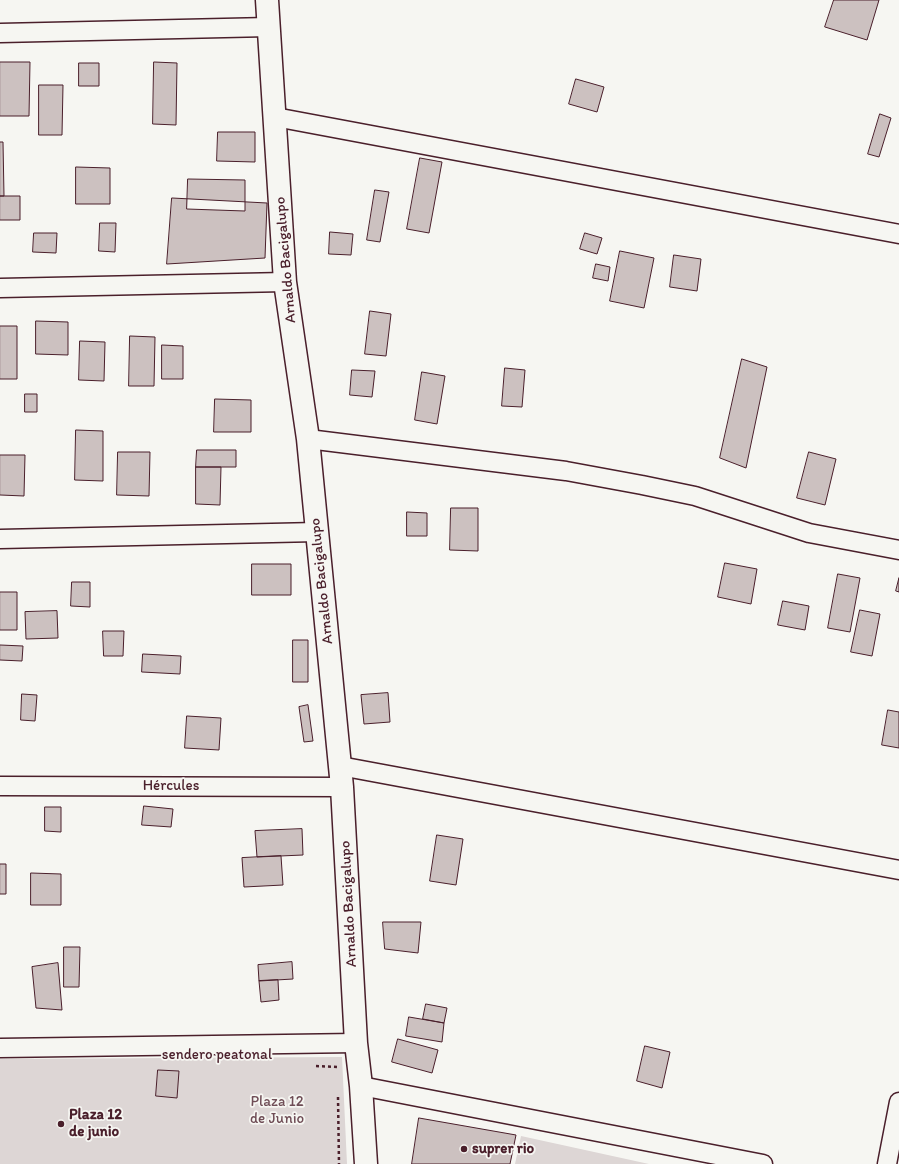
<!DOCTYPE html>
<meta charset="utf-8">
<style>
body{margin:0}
canvas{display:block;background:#f6f6f2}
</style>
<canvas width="899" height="1164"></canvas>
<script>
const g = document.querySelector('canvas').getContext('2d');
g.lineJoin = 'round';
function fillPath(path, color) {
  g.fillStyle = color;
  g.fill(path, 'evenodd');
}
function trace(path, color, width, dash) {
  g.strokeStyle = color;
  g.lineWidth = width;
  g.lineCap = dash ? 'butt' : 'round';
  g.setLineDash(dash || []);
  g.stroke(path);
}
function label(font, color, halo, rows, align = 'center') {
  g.font = font + ' Itim,sans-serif';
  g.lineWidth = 3.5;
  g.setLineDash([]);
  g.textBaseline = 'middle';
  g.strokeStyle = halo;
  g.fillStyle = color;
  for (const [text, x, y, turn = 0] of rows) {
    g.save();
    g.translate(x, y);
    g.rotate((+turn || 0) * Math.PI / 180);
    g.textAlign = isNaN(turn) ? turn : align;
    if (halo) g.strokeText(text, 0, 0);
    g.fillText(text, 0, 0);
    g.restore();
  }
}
const green = new Path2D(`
 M342 1057 347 1164H0V1059Z
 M521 1136 649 1164H515Z`);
const building = new Path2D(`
 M834 0H879L867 40 825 27Z
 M0 62H30L29 116H0Z
 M154 62 177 63 176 125 153 124Z
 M79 63H99V86H79Z
 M576 79 604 87 597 112 569 104Z
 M39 85H63L62 135H39Z
 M880 114 891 118 879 157 868 154Z
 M218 132H255V162L217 161Z
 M0 142H3L4 196H0Z
 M420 158 442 162 429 233 407 229Z
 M76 167 110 168V204H76Z
 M188 179 245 180V211L187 209Z
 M375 190 389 192 380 242 367 240Z
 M0 196H20V220H0Z
 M172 198 267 203 265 258 167 264Z
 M100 223H116L115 252 99 251Z
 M330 232 353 234 351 255 329 254Z
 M34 233H57L56 253 33 252Z
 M585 233 602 238 597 254 580 249Z
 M620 251 654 258 644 308 610 301Z
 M674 255 701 259 697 291 670 287Z
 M596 264 610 267 608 281 593 278Z
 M370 311 391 314 386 356 365 354Z
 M36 321 68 322V355L36 354Z
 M0 326H17V379H0Z
 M130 336 155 337 154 386H129Z
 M80 341 105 342 104 381 79 380Z
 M162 345 183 346V379H162Z
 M742 359 767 367 746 468 720 458Z
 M505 368 525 370 522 407 502 406Z
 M352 370 375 371 372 397 350 395Z
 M422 372 445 376 437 424 415 420Z
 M25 394H37V412H25Z
 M215 399 251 400V432H214Z
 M76 430 103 431V481L75 480Z
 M197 450H236V467H196Z
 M118 452H150L149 496 117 495Z
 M809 452 836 459 825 505 797 498Z
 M0 455H25L24 496 0 495Z
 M196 467H221L220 505 196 504Z
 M451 508H478V551L450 550Z
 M407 512 427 513V536H407Z
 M725 563 757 569 751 604 718 597Z
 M252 564H291V595H252Z
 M838 574 860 578 850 632 828 628Z
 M899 578V592L896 591Z
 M72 582H90V607L71 606Z
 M0 592H17V630H0Z
 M783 601 809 606 805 630 778 625Z
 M860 610 880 614 872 656 851 652Z
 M57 611 58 638 26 639 25 612Z
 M103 631H124L123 656H104Z
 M293 640H308V682H293Z
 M0 645 23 646 22 661 0 660Z
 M143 654 181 656 180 674 142 672Z
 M388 693 390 722 364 724 361 695Z
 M22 694 37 695 35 721 21 720Z
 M308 705 313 741 304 742 299 707Z
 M888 710 899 712V748L882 745Z
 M187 716 221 718 219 750 185 748Z
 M144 806 173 809 171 827 142 825Z
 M45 807H61V832L45 831Z
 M302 829 303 855 257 857 255 831Z
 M437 835 463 839 456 885 430 881Z
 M281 856 283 885 244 887 242 858Z
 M0 864H6V894H0Z
 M31 873 61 874V905H31Z
 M383 922H421L418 953 385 949Z
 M64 947H80L79 987H64Z
 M292 962 293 979 259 981 258 965Z
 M58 963 62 1010 36 1008 32 967Z
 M278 980 279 1000 261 1002 259 981Z
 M426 1004 447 1008 444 1023 423 1019Z
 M409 1017 444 1023 442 1042 406 1036Z
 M398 1039 438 1050 432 1073 392 1062Z
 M645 1046 670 1052 662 1088 637 1081Z
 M158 1070 179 1071 177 1098 156 1096Z
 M419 1118 516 1135 510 1164H412Z`);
const path = new Path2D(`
 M316 1066 337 1067
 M338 1097 339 1164`);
const minor = new Path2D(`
 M0 33 269 27
 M275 117 899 234
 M0 288 285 282
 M308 439 566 471 642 485 695 496 809 533 899 550
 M0 539 317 532
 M340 766 899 870
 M0 786 342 787
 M0 1048 356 1043
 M361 1086 763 1164
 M887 1164 899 1102`);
const tertiary = new Path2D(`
 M267 0 285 282 308 439 342 787 356 1043 361 1086 366 1164`);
const markers = [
 [61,1124,4,"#4a1f2b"],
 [464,1149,4,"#4a1f2b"]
];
const streetNames = [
 ["Arnaldo Bacigalupo",286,260,-95],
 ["Arnaldo Bacigalupo",322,581,-96],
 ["Hércules",171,786],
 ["Arnaldo Bacigalupo",349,904,-93],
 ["sendero peatonal",217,1055]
];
const parkNames = [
 ["Plaza 12",277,1102],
 ["de Junio",277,1119]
];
const poiNames = [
 ["Plaza 12",69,1115],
 ["de junio",69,1132],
 ["suprer rio",472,1149]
];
fillPath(green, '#ddd6d5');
fillPath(building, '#ccc1c0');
trace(building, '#4a1f2b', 1);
trace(minor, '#4a1f2b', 21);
trace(tertiary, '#4a1f2b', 25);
trace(path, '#4a1f2b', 2.5, [3, 3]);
trace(minor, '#f6f6f2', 18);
trace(tertiary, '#f6f6f2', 22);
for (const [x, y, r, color] of markers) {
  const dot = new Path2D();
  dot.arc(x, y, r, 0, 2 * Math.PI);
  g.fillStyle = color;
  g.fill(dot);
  trace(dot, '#f6f6f2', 1.5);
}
label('15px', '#4a1f2b', '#f6f6f2', streetNames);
label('15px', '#6f4d56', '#f6f6f2', parkNames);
label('bold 15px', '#4a1f2b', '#f6f6f2', poiNames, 'left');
</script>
